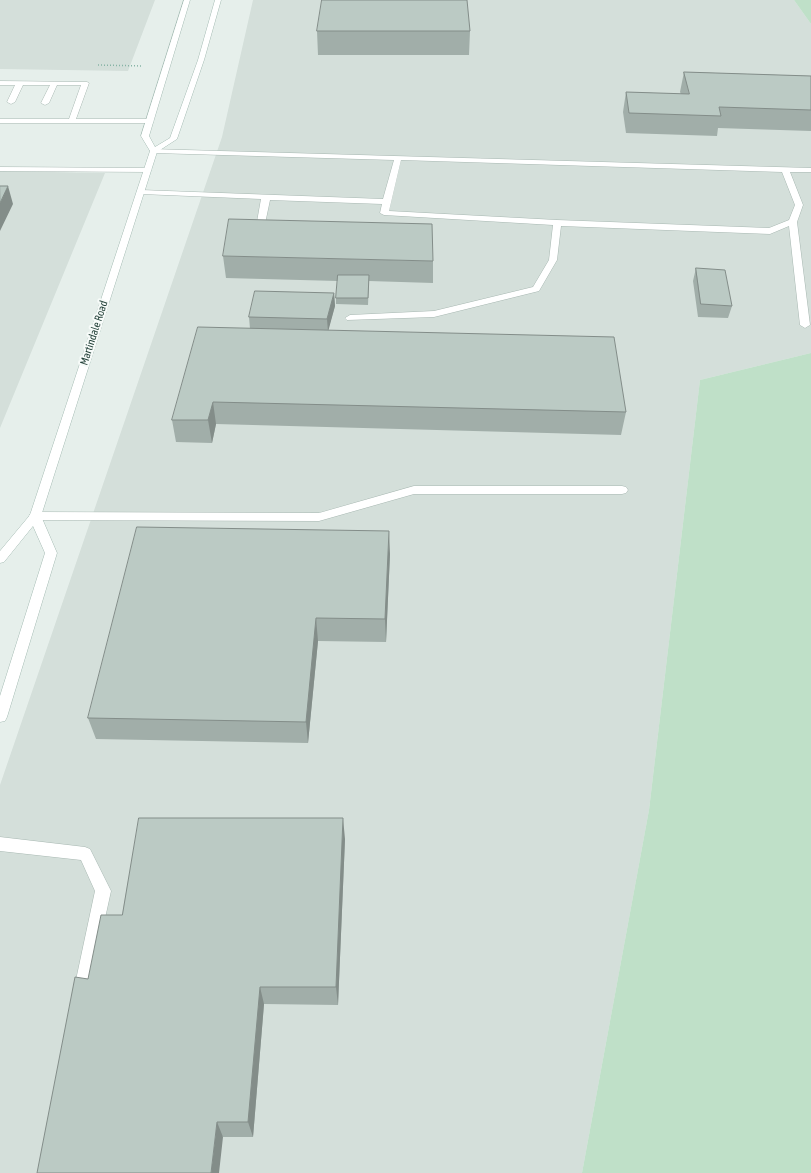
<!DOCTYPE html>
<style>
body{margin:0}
canvas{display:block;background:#e6efeb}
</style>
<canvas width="811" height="1173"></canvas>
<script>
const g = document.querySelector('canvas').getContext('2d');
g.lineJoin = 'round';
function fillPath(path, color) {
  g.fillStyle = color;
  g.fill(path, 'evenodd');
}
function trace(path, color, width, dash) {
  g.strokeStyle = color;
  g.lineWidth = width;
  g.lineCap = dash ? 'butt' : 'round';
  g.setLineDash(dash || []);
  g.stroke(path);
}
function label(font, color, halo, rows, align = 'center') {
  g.font = font + ' "Asap Condensed",sans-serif';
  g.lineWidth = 4;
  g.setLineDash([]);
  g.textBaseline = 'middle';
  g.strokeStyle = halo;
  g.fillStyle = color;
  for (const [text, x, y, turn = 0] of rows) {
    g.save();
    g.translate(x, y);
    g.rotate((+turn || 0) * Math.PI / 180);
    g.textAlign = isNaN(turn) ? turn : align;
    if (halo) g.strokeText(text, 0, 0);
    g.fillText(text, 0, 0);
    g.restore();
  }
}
const built = new Path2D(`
 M0 0H155L128 71 0 69Z
 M253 0H794L811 24V353L700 380 649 810 582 1173H0V785L222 137Z
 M0 171 105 173 0 428Z`);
const green = new Path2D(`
 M794 0H811V24Z
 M811 353V1173H582L649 810 700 380Z`);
const path = new Path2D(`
 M98 65 143 66`);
const service = new Path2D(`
 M0 81 87 82 89 83 76 119H150L154 121 150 123H0V119H69L81 85H57L49 103 45 105 41 103 50 85H23L15 102 11 104 7 102 15 85H0Z
 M151 149 811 168V172H790L803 205 797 222 810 325 805 328 800 325 789 226 770 234 561 226 557 260 539 291 434 317 347 320 345 318 350 315 434 311 533 287 549 260 553 225 384 215 380 213 382 204 270 200 263 233 259 236 255 233 261 199 141 194 137 192 141 190 383 199 394 160 154 153 150 151ZM401 160 782 172 795 205 789 220 769 228 557 220 389 211Z
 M0 167 148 168 152 170 148 172 0 171Z
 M414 486H622L626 487 628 490 626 493 622 494H414L319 521 35 520 31 519 29 516 31 513 35 512 319 513Z
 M0 837 85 847 90 849 111 891 87 1000 81 1002 75 1000 73 994 95 891 81 860 0 851Z`);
const secondary = new Path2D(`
 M184 0H190L149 136 155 147 170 138 198 60 215 0H221L204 60 177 139 157 152 41 516 57 553 7 717 5 721 0 722V696L45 553 33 526 4 562 0 563V551L30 515 150 151 141 136Z`);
const wall = new Path2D(`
 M317 31H470L469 55H318Z
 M684 72 811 76V131L718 128 717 136 626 133 623 112 626 92 681 94 680 92Z
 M223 256 433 261V283L369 281 368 305 336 304V298L338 281 226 278Z
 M696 268 732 306 728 318 698 317 693 281Z
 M334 293 335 306 328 330 626 412 621 435 216 424 212 443 176 442 172 420 250 329 249 317Z
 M390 554 386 642 318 641 308 743 96 739 88 718Z
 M345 839 338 1005 264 1004 253 1137H223L88 979 122 915Z`);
const shadedWall = new Path2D(`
 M8 186 13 204 0 231V203Z
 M334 293 335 306 328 332 327 319Z
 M213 402 216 424 212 443 208 420Z
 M389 531 390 554 386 642 385 619Z
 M316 618 318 641 308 743 306 722Z
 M343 818 345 839 338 1005 336 987Z
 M260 987 264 1004 253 1137 248 1122Z
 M217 1122 223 1137 219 1173H211Z`);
const building = new Path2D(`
 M322 0H467L470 31H317Z
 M684 72 811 76V110L719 107 721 116 629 113 626 92 689 94Z
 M0 186H8L0 203Z
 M229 219 432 224 433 261 223 256Z
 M696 268 725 270 732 306 701 304Z
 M338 275H369L368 298H336Z
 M255 291 334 293 327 319 249 317Z
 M198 327 614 337 626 412 213 402 208 420H172Z
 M137 527 389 531 385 619 316 618 306 722 88 718Z
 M139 818H343L336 987H260L248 1122H217L211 1173H37L75 977 88 979 101 915H122Z`);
const farStreetnames = [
 ["Martindale Road",94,333,-72]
];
fillPath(built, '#d4dfda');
fillPath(green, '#bfe0c8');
trace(service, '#a8b8b2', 1);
trace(secondary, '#a4bbb3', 1);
trace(path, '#86b3a5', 1.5, [1, 2]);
fillPath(service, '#fff');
fillPath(secondary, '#fff');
fillPath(wall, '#a1aea9');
fillPath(shadedWall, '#838d89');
fillPath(building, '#bbcac4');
trace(building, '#838d89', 1);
label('11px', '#24423a', '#f7fbf9', farStreetnames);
</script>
